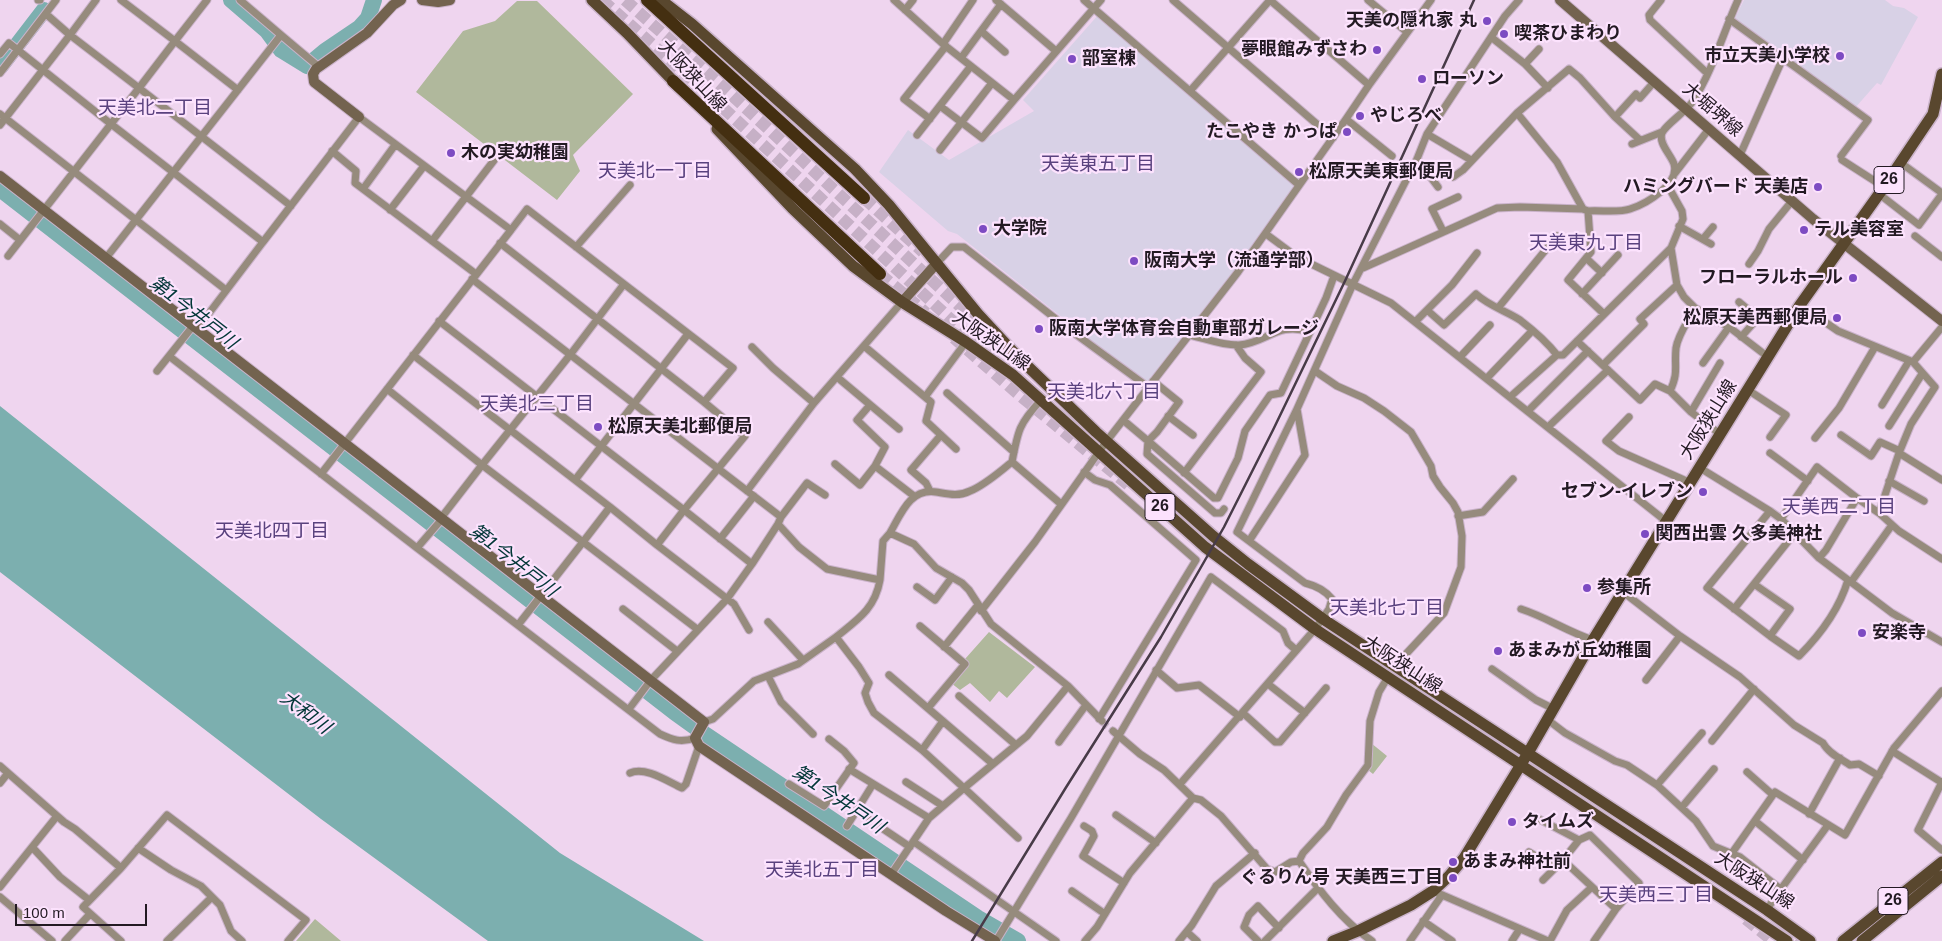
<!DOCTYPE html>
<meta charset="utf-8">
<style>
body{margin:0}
#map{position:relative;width:1942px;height:941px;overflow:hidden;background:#efd5ef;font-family:Arial,sans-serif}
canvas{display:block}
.scale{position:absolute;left:15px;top:904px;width:132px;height:22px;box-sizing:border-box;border:2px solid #231a23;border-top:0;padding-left:6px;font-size:15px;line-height:18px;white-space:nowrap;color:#231a23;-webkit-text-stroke:4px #fce2fd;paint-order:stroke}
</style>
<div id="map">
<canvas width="1942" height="941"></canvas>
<div class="scale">100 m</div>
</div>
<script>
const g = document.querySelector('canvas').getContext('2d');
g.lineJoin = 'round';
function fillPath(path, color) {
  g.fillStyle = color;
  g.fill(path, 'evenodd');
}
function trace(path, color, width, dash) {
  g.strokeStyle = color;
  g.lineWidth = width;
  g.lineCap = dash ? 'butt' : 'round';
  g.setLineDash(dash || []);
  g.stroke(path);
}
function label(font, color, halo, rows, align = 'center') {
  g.font = font + ' Arial,"Noto Sans JP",sans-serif';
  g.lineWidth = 4.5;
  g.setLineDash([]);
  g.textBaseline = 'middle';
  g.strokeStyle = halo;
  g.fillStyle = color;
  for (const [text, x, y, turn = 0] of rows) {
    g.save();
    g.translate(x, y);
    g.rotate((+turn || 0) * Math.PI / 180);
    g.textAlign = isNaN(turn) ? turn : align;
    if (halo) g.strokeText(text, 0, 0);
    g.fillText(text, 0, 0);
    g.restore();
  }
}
const education = new Path2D(`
 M1744 0H1885L1893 6 1904 8 1918 17 1881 85 1877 83 1855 108 1736 22 1735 18Z
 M1099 14 1293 183 1295 187 1242 262 1149 381 1146 382 1122 365 957 234 948 231 879 172 908 130 949 160 1034 111 1023 100Z`);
const green = new Path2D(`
 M517 1H537L633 94 573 155 580 171 557 200 416 92 463 31 495 21Z
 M989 632 1035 667 1007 698 999 691 990 702 970 683 960 690 951 683 968 663 965 659Z
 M1371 743 1387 756 1373 774 1368 770Z
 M315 919 341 941H296Z`);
const water = new Path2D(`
 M0 406 560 853 704 941H488L321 819 0 572Z`);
const river = new Path2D(`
 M231 0 267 31 281 50 307 66 325 51 359 28 368 18 374 0
 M0 67 44 10
 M0 189 674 712 706 735 978 918 1018 941`);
const streetTunnel = new Path2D(`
 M1102 722 1113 731`);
const highwayTunnel = new Path2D(`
 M602 0 706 92 988 354
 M625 0 723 87 990 334
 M864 198 923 252
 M880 274 926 313
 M954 338 1017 393 1132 488
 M1746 919 1773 941
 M1784 926 1799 941`);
const street = new Path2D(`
 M38 0H40
 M96 0 70 35 139 88 111 124 263 242 359 117 511 230 321 474
 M121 0 175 41 139 88 291 206
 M207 0 175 41 238 90
 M240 0 281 35
 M894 0 943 44 1014 100 1101 0
 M996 0 1056 51
 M1084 0 1299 185
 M1173 0 1333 138
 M1270 0 1369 85
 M1368 0 1407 32
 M1661 0 1649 15 1650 20 1707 73
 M905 10 913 0
 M1729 19 1868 120 1841 156
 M981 31 1005 52
 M1491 37 1525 64 1548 88
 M943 44 973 0
 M0 54 9 43 111 124 8 256
 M961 58 1001 4
 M1525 64 1539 49
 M0 73 56 0
 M1190 91 1270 0
 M940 106 982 138 1014 100
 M1517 113 1557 162 1583 209
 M0 114 226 290
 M1615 117 1640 140
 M930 119 904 99 946 46
 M1346 119 1392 156
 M0 125 70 35 46 14
 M1427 134 1471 160
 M917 135 971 66
 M1632 144 1662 132
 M940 150 992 83
 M332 151 356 171 355 183 476 274
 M1740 155 1783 58
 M1417 159 1438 187
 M1842 160 1884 187
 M1901 163 1942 193
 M1675 173 1709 129
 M1453 177 1463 170 1517 113 1569 69 1580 78 1615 117 1636 94 1640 98 1655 81
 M1668 186 1682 211 1683 219 1671 248 1677 285 1684 297 1695 308 1729 327 1768 357
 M363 189 395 145
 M1879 194 1919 225 1942 194
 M390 210 424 166
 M1588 211 1591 252 1568 280 1604 314
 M0 224 20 240
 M1679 226 1711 244
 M1443 231 1432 209 1458 197
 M1266 234 1297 257 1391 303 1667 522
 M1915 236 1942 257
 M1703 239 1713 227
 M432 241 495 159
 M576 247 630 185
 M106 258 281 35 319 67
 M1586 258 1602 273
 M937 263 952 247H964L1070 330 1148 387
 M1749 264 1758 251 1769 229 1792 201
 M1363 268 1497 208 1520 207 1583 209 1588 211C1601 210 1618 213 1630 209 1646 204 1680 184 1674 164 1671 155 1658 143 1662 133 1665 125 1687 111 1693 101 1713 70 1723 33 1738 0
 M472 279 781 517 778 524
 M624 284 733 368 704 402
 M1582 294 1618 255
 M1739 302 1758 318 1741 337
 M1800 305 1838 331 1913 362 1935 387 1911 424 1899 453 1879 513
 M1498 308 1557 236
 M1427 310 1444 325 1476 294C1489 306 1506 311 1520 320 1533 330 1547 342 1557 355
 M439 321 684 510 745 436 704 402 500 243
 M1415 322 1452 285 1477 253
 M197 329 263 242
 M1189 335C1204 338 1223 346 1239 345 1267 343 1277 321 1310 332L1326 298 1334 276
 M1577 341 1640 400 1655 384 1670 391 1691 412 1720 434
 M864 346 931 402 926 421 956 449
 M752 347 773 368 814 403
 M413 355 610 507
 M169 356 417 548 660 734C673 740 681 743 695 738
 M1460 357 1490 325
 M1913 362 1942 327
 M1703 363 1729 327
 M1603 365 1644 324 1640 319 1677 285
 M157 371 193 326
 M1315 371 1337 386 1364 398 1384 411 1411 432 1431 466 1433 476 1440 487 1453 503 1458 512 1462 536 1461 567 1444 613 1405 655 1398 668
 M837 377 899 429
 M1487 378 1532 331
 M1153 381 1179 402 1157 432 1148 441 1214 498H1218L1238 458 1245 431 1270 395 1281 393 1310 332
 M387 389 482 465 570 355 624 284 527 209 511 230
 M1748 390 1786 415 1770 437
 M1670 391C1679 372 1674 367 1676 348 1678 334 1689 320 1695 308
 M947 393 1014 452
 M925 397 966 342
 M1510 397 1557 355H1563L1671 248
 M870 405 857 420 885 447 875 466 914 496
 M1882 405 1909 361
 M1528 411 1588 351
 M1691 412 1720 363
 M1168 416 1193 435
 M1629 417 1606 441 1619 451 1691 483
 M1123 420 1148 441 1147 454 1215 513H1221L1224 509
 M1889 426 1922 374
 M1548 427 1608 370
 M1841 435 1871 456 1880 442 1900 451
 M1815 438 1839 408 1875 347
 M1770 453 1808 481
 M1899 453 1942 480
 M1012 462 1061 504
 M835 464 860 485 875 466
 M1700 468 1770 511 1781 519 1819 558 1892 613 1942 642
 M1084 472 1095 480 1110 485 1196 560 1099 719
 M1184 473 1261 372 1245 358 1236 345
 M575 480 688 334
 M1889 481 1924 501
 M747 491 814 403 902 302
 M930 491 926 483 911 470 941 435
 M1770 511 1707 588 1770 636
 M1458 516 1483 512 1513 479
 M781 517 807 483 825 495
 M441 518 482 465 583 542 610 507 657 545 684 510 752 564 778 524 799 547 827 569 880 580C875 609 857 620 836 637L859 667 869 683 865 693 868 702 874 713 922 750 964 788 929 818 892 873
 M1781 519 1817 467 1857 498
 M890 533C901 514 910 488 936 492 948 494 958 497 970 491 985 485 999 472 1012 462 1018 430 1019 424 1041 400
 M720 539 754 496
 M1249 541 1237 532 1297 409
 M657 545 734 604 749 630
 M417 548 442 519
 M1819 558 1826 550 1857 498 1879 513 1899 531 1942 559
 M880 580 883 541 890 533 914 544 936 568 962 583 969 590 991 624 1068 686
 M1851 582 1892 525
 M1754 584 1790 609 1770 636 1799 656C1821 634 1839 610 1848 580
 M917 587 935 600 952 577
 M1623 592 1680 636 1740 677 1794 725 1823 743C1828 753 1841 759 1850 765L1859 764 1879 776
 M623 609 677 651
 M1521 609C1546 617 1568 632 1593 640
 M1734 609 1794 534
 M981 611 1035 542 1106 442 1238 272 1346 119 1369 85 1431 0
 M768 622 803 660
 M518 625 583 542 697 629
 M920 626 965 664 928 708
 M944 647 978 605
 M1492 669 1536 700 1554 709
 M1156 670 1177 688 1199 685 1240 717
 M889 675 993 764
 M768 676 781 702 813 734
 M1646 680 1680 636
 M1268 684 1305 713
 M959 696 1016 745
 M629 709 651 680 727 599 752 564
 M1243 713 1275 742H1280L1326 688
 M1548 720 1565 733 1615 761 1627 765 1657 785 1696 821 1713 846 1740 857 1778 887 1776 895 1767 910
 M704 722 713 719 754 681 798 664 836 637
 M1113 731 1140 754 1164 770 1193 798 1201 800 1221 816 1267 869 1275 872 1291 862 1299 861
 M1712 741 1754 689
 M1059 742 1086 705
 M922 750 943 721
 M1892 751 1941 782
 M0 766 64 822 75 829 121 868
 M849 769 929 818
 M1747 772 1773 795
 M630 773C645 766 667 781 682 788L686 784 699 746
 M906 782 943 806
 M1942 782 1918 830 1942 850
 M0 783 8 773
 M789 784 824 806 854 763 844 751 829 739
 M1180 784 1315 629 1329 609 1332 599C1325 590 1317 586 1305 583L1249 541 1305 455 1297 409 1353 284 1417 159 1427 134 1505 16 1519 0
 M1657 785 1702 733
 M1682 807 1714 769
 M1809 814 1840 758
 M1116 815 1156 843
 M1537 818 1579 840
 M870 820 910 847
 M1755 821 1803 860
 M847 826 873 784
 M1084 826 1092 831 1094 836 1083 856 1124 883
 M1590 835 1639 883 1616 909 1563 860 1579 840Z
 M1018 838 964 788 1027 736 1068 686 1102 721
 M914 842 1056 941
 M32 847 60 877 89 900
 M138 848 171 870 201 886 220 905 231 931 242 941
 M1529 852 1555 868
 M1732 853 1775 792 1845 835 1894 748 1942 691
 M1299 861 1303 853 1327 827 1346 795 1368 765 1370 721 1379 692 1388 677
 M1299 861C1319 890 1342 921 1372 941
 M1543 880 1563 860
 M0 887 57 816
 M1072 891 1105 914
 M1433 891 1548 941
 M1778 893 1828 825
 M0 897 52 941
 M1423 921 1452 941
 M1187 932 1197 941
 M65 941 90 914
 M121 941 83 907 121 868 167 815 306 920 288 941
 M167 941 212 897
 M996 941 1071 818 1211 577 1283 631 1288 643 1296 650
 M1085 941 1097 927 1130 873 1193 798
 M1179 941 1192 925 1216 886 1255 853
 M1258 941 1244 927 1249 915 1258 906 1279 928
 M1265 941 1318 888
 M1410 941 1442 895
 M1512 941 1519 930
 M1550 941 1567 910 1592 887
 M1594 941 1616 909`);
const secondary = new Path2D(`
 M422 0 438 2 450 0
 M1560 0 1813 219 1942 321
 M359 117 314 82 313 74 316 69 367 33 393 5 401 0
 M0 176 704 722 695 738 699 746 946 911 995 941
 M902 302 937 263`);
const primary = new Path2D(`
 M592 0 627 33 679 87
 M661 0 692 24 855 169 889 205 978 314 1017 356 1096 432 1213 536 1248 564 1323 619 1767 910 1810 941
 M717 129 792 208 853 266 902 302 966 342 1013 375 1205 547 1315 629 1787 941
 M1333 941 1358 931 1411 905 1433 891 1449 876 1464 858 1528 753 1593 640 1800 305 1884 187 1933 114 1942 74
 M1843 941 1942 862
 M1862 941 1942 876`);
const highway = new Path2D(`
 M647 0 864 198
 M673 81 880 274`);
const rail = new Path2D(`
 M972 941 1065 789 1161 637 1224 527 1273 430 1345 281 1474 0`);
const markers = [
 [1487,21,5,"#7d4bc2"],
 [1504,34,5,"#7d4bc2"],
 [1377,50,5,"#7d4bc2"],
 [1840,56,5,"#7d4bc2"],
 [1072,59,5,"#7d4bc2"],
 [1422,79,5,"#7d4bc2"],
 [1360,116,5,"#7d4bc2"],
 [1347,132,5,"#7d4bc2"],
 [451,153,5,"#7d4bc2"],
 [1299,172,5,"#7d4bc2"],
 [1818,187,5,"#7d4bc2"],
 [983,229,5,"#7d4bc2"],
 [1804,230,5,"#7d4bc2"],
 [1134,261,5,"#7d4bc2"],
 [1853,278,5,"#7d4bc2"],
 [1837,318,5,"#7d4bc2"],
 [1039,329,5,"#7d4bc2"],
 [598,427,5,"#7d4bc2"],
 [1703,492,5,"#7d4bc2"],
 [1645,534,5,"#7d4bc2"],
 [1587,588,5,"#7d4bc2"],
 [1862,633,5,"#7d4bc2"],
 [1498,651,5,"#7d4bc2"],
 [1512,822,5,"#7d4bc2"],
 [1453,862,5,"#7d4bc2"],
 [1453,878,5,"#7d4bc2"]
];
const shields = [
 [1889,180,30],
 [1160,507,30],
 [1893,901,30]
];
const shieldNames = [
 ["26",1889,180],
 ["26",1160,507],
 ["26",1893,901]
];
const poiNames = [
 ["天美の隠れ家 丸",1477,21,"right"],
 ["喫茶ひまわり",1514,34],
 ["夢眼館みずさわ",1367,50,"right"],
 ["市立天美小学校",1830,56,"right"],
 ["部室棟",1082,59],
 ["ローソン",1432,79],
 ["やじろべ",1370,116],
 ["たこやき かっぱ",1337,132,"right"],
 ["木の実幼稚園",461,153],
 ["松原天美東郵便局",1309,172],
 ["ハミングバード 天美店",1808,187,"right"],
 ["大学院",993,229],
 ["テル美容室",1814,230],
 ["阪南大学（流通学部）",1144,261],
 ["フローラルホール",1843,278,"right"],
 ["松原天美西郵便局",1827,318,"right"],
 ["阪南大学体育会自動車部ガレージ",1049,329],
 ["松原天美北郵便局",608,427],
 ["セブン-イレブン",1693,492,"right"],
 ["関西出雲 久多美神社",1655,534],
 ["参集所",1597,588],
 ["安楽寺",1872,633],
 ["あまみが丘幼稚園",1508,651],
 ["タイムズ",1522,822],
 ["あまみ神社前",1463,862],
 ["ぐるりん号 天美西三丁目",1443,878,"right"]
];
const streetNames = [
 ["大阪狭山線",692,76,47],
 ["大堀堺線",1712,110,41],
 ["大阪狭山線",991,341,35],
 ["大阪狭山線",1709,420,-58],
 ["大阪狭山線",1402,665,33],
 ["大阪狭山線",1754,881,33]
];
const neighbourhoodNames = [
 ["天美北二丁目",155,109],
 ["天美東五丁目",1098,165],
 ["天美北一丁目",655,172],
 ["天美東九丁目",1586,244],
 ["天美北六丁目",1104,393],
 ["天美北三丁目",537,405],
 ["天美西二丁目",1839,508],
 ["天美北四丁目",272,532],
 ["天美北七丁目",1387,609],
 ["天美北五丁目",822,871],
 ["天美西三丁目",1656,896]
];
const waterNames = [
 ["第1今井戸川",193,313,38],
 ["第1今井戸川",513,561,38],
 ["大和川",305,713,37],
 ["第1今井戸川",838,800,34]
];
fillPath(education, '#d8d1e6');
fillPath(green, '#b0b89c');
fillPath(water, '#7cafaf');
trace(river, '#7cafaf', 16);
trace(streetTunnel, '#c6b0c6', 7, [7, 3.5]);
trace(highwayTunnel, '#c6b0c6', 12, [12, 6]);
trace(street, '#cab3ca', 9);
trace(secondary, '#cab3ca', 12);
trace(primary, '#cab3ca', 14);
trace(highway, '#cab3ca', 15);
trace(street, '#968b7d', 7);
trace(secondary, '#73634f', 10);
trace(primary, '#59472e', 11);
trace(highway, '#442f11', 12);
trace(rail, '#483b48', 2.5);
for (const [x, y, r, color] of markers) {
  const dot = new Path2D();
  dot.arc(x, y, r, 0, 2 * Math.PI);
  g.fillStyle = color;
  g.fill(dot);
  trace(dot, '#fce2fd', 2);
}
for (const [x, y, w] of shields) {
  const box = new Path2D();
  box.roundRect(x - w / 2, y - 13.5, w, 27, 4);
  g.fillStyle = '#fce2fd';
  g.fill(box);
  trace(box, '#231a23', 1);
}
label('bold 16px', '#231a23', null, shieldNames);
label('bold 18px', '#231a23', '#fce2fd', poiNames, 'left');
label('18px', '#231a23', '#fce2fd', streetNames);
label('19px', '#5a427f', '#fce2fd', neighbourhoodNames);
label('italic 19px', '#023637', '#fce2fd', waterNames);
</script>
